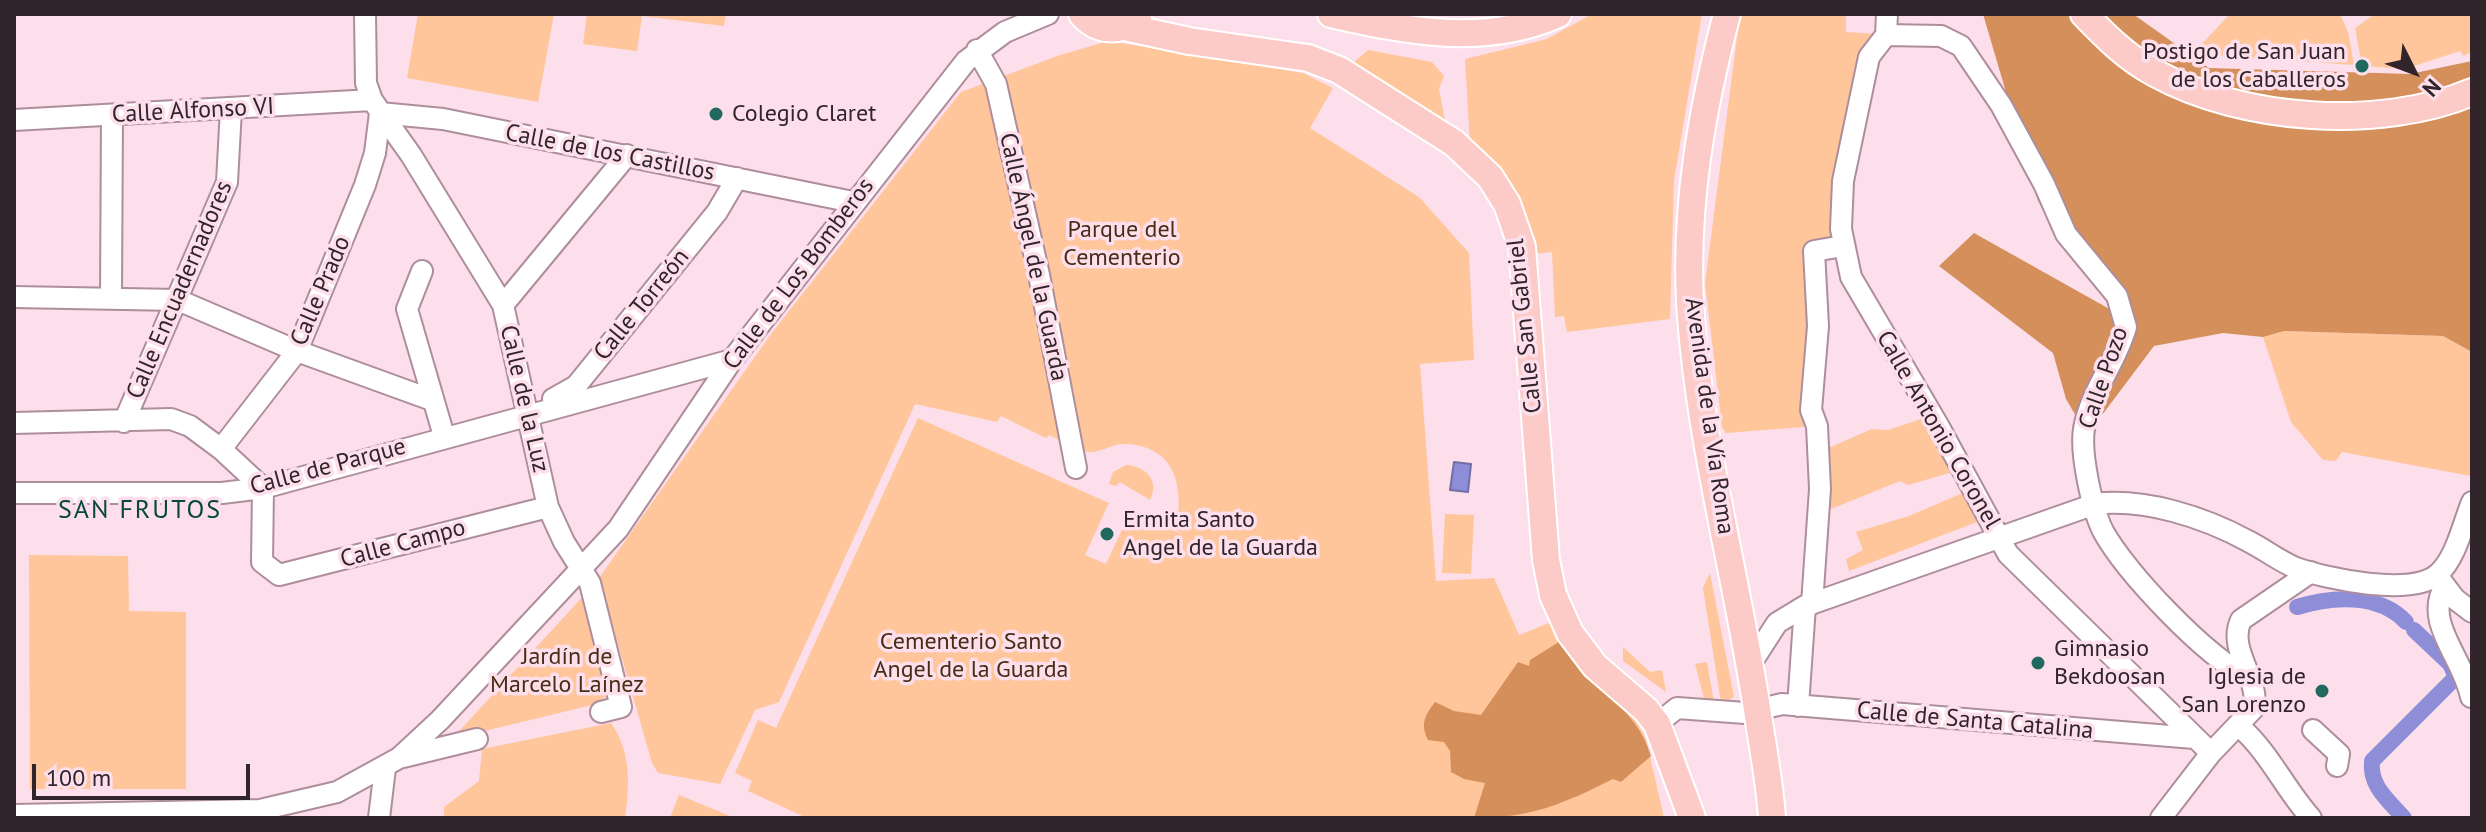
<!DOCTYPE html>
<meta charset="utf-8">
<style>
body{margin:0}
#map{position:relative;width:2486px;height:832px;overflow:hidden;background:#fcdfeb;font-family:"PT Sans",sans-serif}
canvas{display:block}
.frame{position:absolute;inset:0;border:16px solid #31242a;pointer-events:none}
.north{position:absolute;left:2374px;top:32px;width:80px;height:80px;-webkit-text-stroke:6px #fcdfeb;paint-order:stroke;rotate:132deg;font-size:22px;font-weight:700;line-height:32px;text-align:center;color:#31242a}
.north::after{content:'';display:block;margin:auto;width:28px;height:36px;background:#31242a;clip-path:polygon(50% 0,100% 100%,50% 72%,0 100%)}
.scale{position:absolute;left:32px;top:764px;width:218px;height:36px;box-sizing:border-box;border:4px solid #31242a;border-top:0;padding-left:10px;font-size:24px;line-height:28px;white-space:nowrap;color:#31242a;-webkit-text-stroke:6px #fcdfeb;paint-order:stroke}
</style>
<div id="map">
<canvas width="2486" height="832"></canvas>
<div class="frame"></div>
<div class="north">N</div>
<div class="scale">100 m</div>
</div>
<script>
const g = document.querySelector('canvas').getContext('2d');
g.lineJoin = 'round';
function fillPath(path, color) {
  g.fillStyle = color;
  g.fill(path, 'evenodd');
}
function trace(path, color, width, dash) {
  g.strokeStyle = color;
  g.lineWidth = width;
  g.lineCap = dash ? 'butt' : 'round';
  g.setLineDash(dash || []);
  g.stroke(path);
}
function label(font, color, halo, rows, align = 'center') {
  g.font = font + ' "PT Sans",sans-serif';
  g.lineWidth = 7;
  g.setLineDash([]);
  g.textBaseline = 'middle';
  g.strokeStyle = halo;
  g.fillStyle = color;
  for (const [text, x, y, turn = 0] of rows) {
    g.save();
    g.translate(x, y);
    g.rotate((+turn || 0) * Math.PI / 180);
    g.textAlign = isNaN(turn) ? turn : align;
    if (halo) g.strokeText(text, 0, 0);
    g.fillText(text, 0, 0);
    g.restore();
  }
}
const green = new Path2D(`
 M418 14H554L538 102 407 78Z
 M587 14H726L724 26 642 16 637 51 583 44Z
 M1592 14H1702L1674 180 1670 319 1567 332 1564 316 1555 317 1552 252 1533 254 1470 144 1465 59 1547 39Z
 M1740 14H1846V32L1878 34 1869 57 1843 246 1814 251 1817 426 1726 433 1722 427 1705 283Z
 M2230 14H2340L2348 32 2354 65 2211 55 2198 48Z
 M2375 14H2472V51L2464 56 2460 51 2405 69 2362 66 2355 28Z
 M1109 41 1303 73 1333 88 1310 128 1419 197 1469 253 1474 360 1420 364 1436 581 1494 578 1519 635 1554 621 1579 668 1634 717 1646 739 1664 818H807L748 791 752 781 735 773 758 720 776 728 918 418 1109 503 1085 555 1106 564 1130 513 1182 534 1176 530C1184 488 1177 446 1125 444 1113 443 1101 453 1089 452 1077 451 1061 440 1049 435L1046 438 1001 416 997 422 915 404 779 702 755 710 720 784 658 773 652 763 599 578 771 334 961 92 1060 55Z
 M1368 50 1432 62 1444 76 1439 89 1445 121 1352 64Z
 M2284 331 2443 336 2472 352 2471 476 2342 452 2336 461 2323 460 2291 422 2263 337Z
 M1927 417 1953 472 1908 485 1900 481 1826 511V449L1872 429 1888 430Z
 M1126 465C1146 466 1160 481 1150 500L1120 482 1116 486 1109 484 1113 472Z
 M1963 493 1977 509V522L1849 571 1846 559 1863 550 1856 532 1909 516Z
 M1445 514 1474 515 1471 574 1442 573Z
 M29 555 128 556 129 611 186 612V789H30Z
 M1710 573 1734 697 1721 703 1703 588Z
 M586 593 608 695 596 704 452 739Z
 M1623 647 1650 672 1662 670 1666 692 1623 661Z
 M1707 662 1714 703 1705 702 1695 664Z
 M611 723C631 751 630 785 625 818H444V807L479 781 482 749Z
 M679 795 735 818H670Z`);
const forest = new Path2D(`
 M1983 14H2133L2209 68 2410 74 2472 61V352L2443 336 2284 331 2263 337 2223 333 2154 346 2087 435 2066 399 2053 353 1939 266 1974 233 2113 311 2038 201Z
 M1562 640C1584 688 1635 701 1651 756L1621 782 1613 779C1563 804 1531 818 1474 818L1485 783 1464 779 1451 772 1450 751 1444 742 1428 740C1420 724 1425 715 1435 702L1454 711 1481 715 1518 662 1529 666 1530 660Z`);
const water = new Path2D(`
 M1454 462 1471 464 1468 492 1450 490Z`);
const canal = new Path2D(`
 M2297 607C2332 596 2379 593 2406 622
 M2404 818C2389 801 2369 786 2372 761L2456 677 2450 664 2414 630`);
const minor = new Path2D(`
 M365 14 366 83 372 100 411 155 503 305 548 507 564 542 590 583 621 707 601 712
 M1886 35 1869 57 1843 181 1841 229 1851 277 1938 425 2008 554 2211 753
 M1886 35 1941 36 1961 46 2001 105 2044 184 2066 234 2117 296 2126 327C2116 363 2090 392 2084 429 2080 453 2092 509 2103 531 2126 573 2206 657 2248 677
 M1886 35 1887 14
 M977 50 996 84 1039 275 1076 468
 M380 113 443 119 853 202
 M14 120 372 100
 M422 271 407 309 444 436
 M111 296 112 115
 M14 297 178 300 297 351 432 400
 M503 305 627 155
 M553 399 576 386 717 212 737 178
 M124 422 227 182 231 109
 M14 423 171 419 190 426 221 449 263 488 262 562 279 575 548 507
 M221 449 297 351 365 185 375 153 380 113
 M14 493H222L263 488 732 360
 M2439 578 2455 599 2472 612
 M2445 586C2423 622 2463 657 2471 697
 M1812 604 1820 489 1817 426 1811 410 1818 326 1814 251 1843 246
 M1750 665 1777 623 1805 606 2095 504C2145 498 2204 517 2248 541 2264 549 2279 561 2296 568 2327 579 2412 597 2438 574 2456 558 2463 524 2472 502
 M1798 706 1805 606
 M1757 710 1782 704 2194 738
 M1657 724 1677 708 1745 713
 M2239 726C2270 753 2284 788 2311 818
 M2313 730 2339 754 2337 766
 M403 757 477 739
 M14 815 260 810 337 792 399 758 440 720 618 529 732 360 966 61 1005 32 1048 14
 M379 818 385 768
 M2161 818 2211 753 2254 708C2260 678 2227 650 2241 620L2311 572`);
const major = new Path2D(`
 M1082 14C1098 32 1120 33 1138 18
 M1331 14C1406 31 1485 47 1558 14
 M1727 14C1702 108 1685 204 1690 302 1698 439 1739 585 1759 722 1764 754 1770 786 1772 818
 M2084 14C2105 36 2127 58 2155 73 2242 121 2380 131 2472 92
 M1125 27 1189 41 1308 58 1339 70 1454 143 1490 177 1507 204 1522 247 1546 560 1553 595 1570 633 1595 666 1646 710 1657 724 1692 818`);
const markers = [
 [2362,66,8,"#21695f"],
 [716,114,8,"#21695f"],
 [1107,534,8,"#21695f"],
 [2038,663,8,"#21695f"],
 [2322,691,8,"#21695f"]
];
const poiNames = [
 ["Postigo de San Juan",2346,52,"right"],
 ["de los Caballeros",2346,80,"right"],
 ["Colegio Claret",732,114],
 ["Ermita Santo",1123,520],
 ["Angel de la Guarda",1123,548],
 ["Gimnasio",2054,649],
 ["Bekdoosan",2054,677],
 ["Iglesia de",2306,677,"right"],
 ["San Lorenzo",2306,705,"right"]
];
const streetNames = [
 ["Calle Alfonso VI",193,111,-3],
 ["Calle de los Castillos",610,153,11],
 ["Calle Ángel de la Guarda",1033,257,78],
 ["Calle de Los Bomberos",799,274,-53],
 ["Calle Encuadernadores",180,290,-67],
 ["Calle Prado",321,291,-67],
 ["Calle Torreón",642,305,-51],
 ["Calle San Gabriel",1525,326,-96],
 ["Calle Pozo",2104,378,-71],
 ["Calle de la Luz",524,399,77],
 ["Avenida de la Vía Roma",1709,416,82],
 ["Calle Antonio Coronel",1938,430,60],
 ["Calle de Parque",328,467,-15],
 ["Calle Campo",403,544,-15],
 ["Calle de Santa Catalina",1975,721,5]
];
const parkNames = [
 ["Parque del",1122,230],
 ["Cementerio",1122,258],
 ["Cementerio Santo",971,642],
 ["Angel de la Guarda",971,670],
 ["Jardín de",567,657],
 ["Marcelo Laínez",567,685]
];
const neighbourhoodNames = [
 ["SAN FRUTOS",140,511]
];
fillPath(green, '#ffc59b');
fillPath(forest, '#d58f5b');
fillPath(water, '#8e8ed8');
trace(water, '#726ea4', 2);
trace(canal, '#8e8ed8', 16);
trace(minor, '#ae8d9c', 24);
trace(major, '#fff', 30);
trace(minor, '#fff', 20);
trace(major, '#fccac7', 26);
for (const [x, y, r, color] of markers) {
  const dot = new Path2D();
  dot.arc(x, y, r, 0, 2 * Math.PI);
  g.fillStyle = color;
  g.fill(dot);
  trace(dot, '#fcdfeb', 3);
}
label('24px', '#31242a', '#fcdfeb', poiNames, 'left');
label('24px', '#31242a', '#fcdfeb', streetNames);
label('24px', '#492c16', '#fcdfeb', parkNames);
g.letterSpacing = '2px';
label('26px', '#08463e', '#fcdfeb', neighbourhoodNames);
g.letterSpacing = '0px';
</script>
